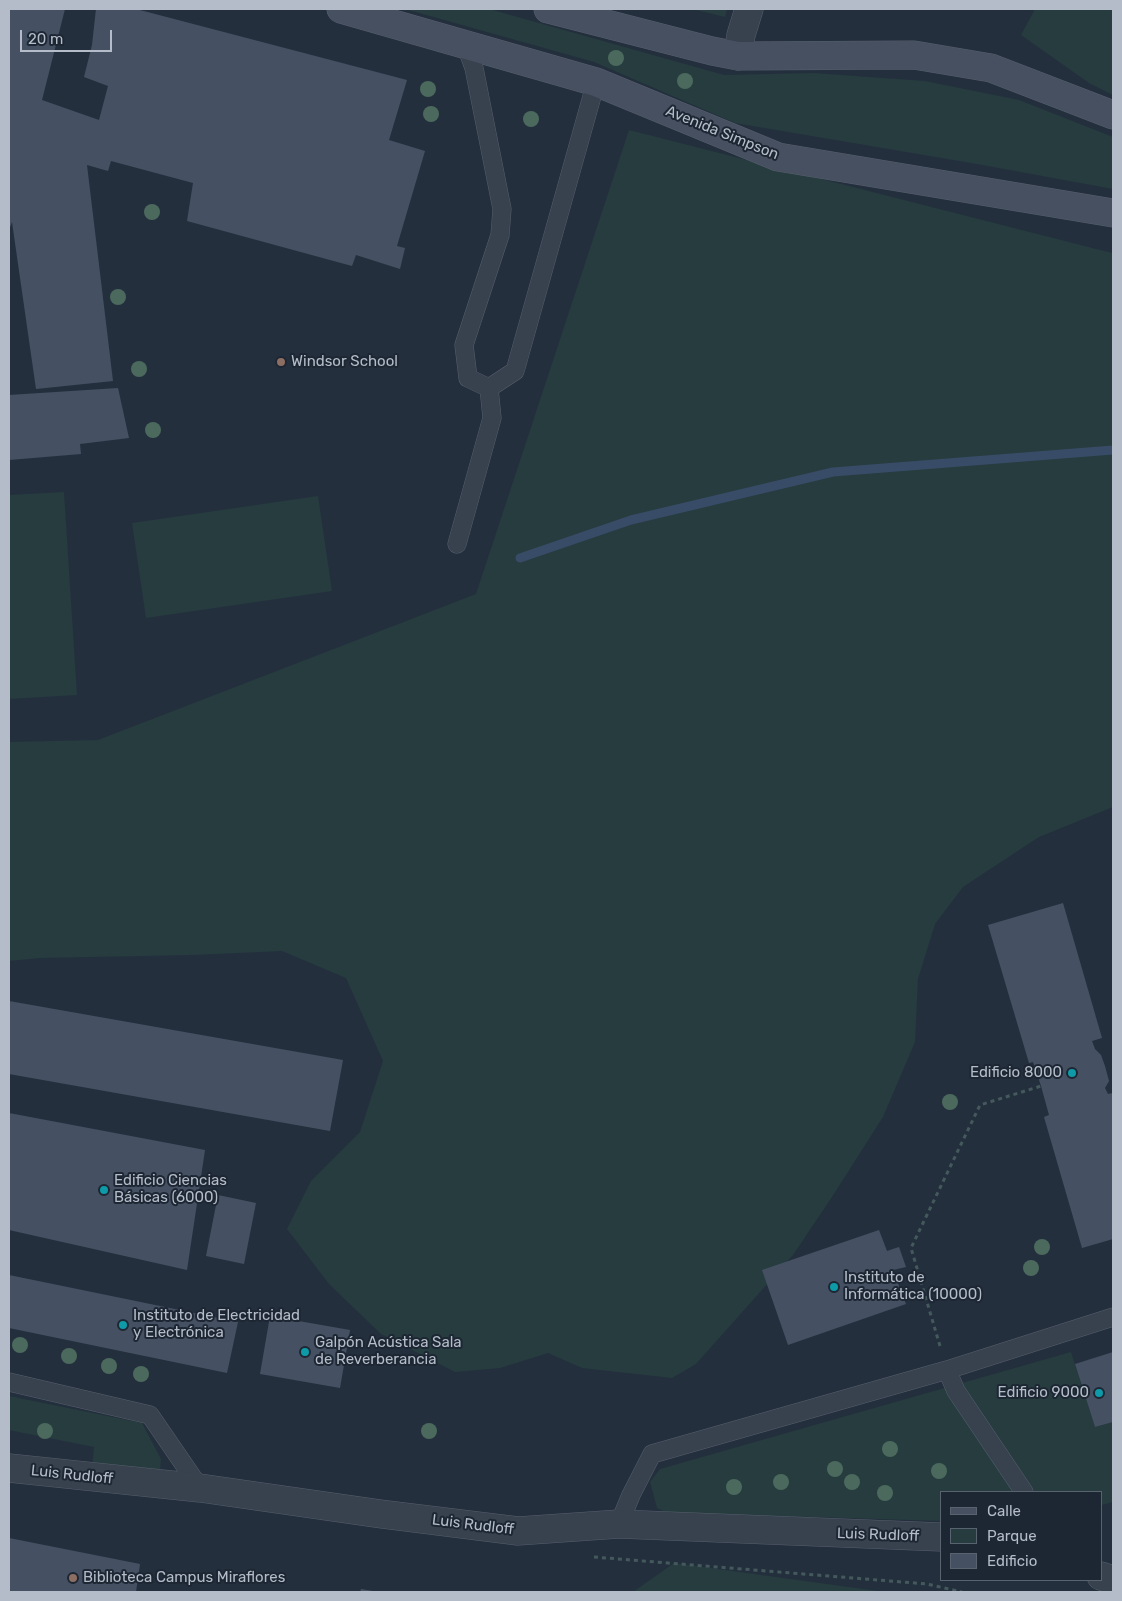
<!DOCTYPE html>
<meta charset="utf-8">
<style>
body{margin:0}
#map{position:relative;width:1122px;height:1601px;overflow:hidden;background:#242f3e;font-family:Rubik,sans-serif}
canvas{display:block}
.frame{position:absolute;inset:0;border:10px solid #b4bcc9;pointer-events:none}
.legend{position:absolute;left:940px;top:1491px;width:162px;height:90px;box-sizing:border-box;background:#1d2633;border:1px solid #59626f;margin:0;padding:6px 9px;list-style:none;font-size:15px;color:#b4bcc9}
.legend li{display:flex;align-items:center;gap:10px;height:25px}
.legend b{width:25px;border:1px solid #59626f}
.scale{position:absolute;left:20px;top:30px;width:92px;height:22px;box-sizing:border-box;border:2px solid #b4bcc9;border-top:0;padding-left:6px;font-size:15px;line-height:18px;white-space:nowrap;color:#b4bcc9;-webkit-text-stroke:4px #1d2633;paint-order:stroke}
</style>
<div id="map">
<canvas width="1122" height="1601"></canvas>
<div class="frame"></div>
<ul class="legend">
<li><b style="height:6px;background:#465061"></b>Calle</li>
<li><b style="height:14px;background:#263c3f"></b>Parque</li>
<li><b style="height:14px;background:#455162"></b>Edificio</li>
</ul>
<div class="scale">20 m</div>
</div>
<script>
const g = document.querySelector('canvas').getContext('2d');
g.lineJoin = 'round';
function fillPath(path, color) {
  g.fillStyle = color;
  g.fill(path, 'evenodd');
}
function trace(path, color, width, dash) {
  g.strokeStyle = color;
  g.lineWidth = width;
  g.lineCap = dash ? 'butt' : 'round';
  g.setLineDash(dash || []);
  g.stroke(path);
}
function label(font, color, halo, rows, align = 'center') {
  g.font = font + ' Rubik,sans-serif';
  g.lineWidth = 4;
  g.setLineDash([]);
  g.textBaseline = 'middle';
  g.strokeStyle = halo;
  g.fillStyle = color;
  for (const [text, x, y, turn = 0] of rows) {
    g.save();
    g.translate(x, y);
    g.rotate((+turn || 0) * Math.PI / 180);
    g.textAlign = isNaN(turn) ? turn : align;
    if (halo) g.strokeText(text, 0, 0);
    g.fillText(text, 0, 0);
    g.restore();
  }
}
const green = new Path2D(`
 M405 9H489L724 75 813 73 925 81 1019 100 1113 137V189L977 164 735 123 594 62Z
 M692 9H727L725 17Z
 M1035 9H1113V95L1089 83 1021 35Z
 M629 130 1112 253 1113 252V807L1039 837 963 887 935 924 918 979 915 1042 883 1117 832 1197 793 1255 696 1364 672 1378 582 1368 548 1353 500 1368 455 1372 381 1334 329 1284 287 1229 311 1181 360 1132 383 1061 346 978 282 951 193 955 40 958 9 961V742L98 740 476 594Z
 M64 492 77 695 9 699V495Z
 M318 496 332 591 146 618 132 523Z
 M1071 1352 1095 1427 1113 1422V1502L1101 1505V1492H941V1521L813 1517 673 1515 657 1508 650 1482 660 1469Z
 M9 1396 142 1423 161 1459 159 1481 92 1468 94 1447 9 1430Z
 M674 1563 885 1592H633Z`);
const stream = new Path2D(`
 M520 558 631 520 833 472 1113 450`);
const building = new Path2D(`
 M9 9H65L42 100 99 120 108 86 84 77 92 45 96 9H136L407 80 389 140 425 151 397 246 405 248 400 269 356 255 352 266 187 221 193 183 111 161 108 171 87 165 113 381 36 389 12 222 9 230Z
 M118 388 129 438 80 444 81 454 9 460V395Z
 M1063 903 1102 1038 1092 1041 1095 1049 1101 1055 1105 1066 1109 1081 1105 1088 1108 1094 1113 1093V1239L1082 1248 1044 1117 1049 1115 1041 1086 1033 1062 1029 1063 988 925Z
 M9 1001 343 1060 330 1131 9 1074Z
 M9 1113 205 1150 187 1270 9 1230Z
 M218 1195 256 1203 244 1264 206 1256Z
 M879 1230 887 1251 899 1247 906 1267 893 1270 906 1304 788 1345 762 1270Z
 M9 1275 238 1322 227 1373 9 1328Z
 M270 1316 350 1330 340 1388 260 1374Z
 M1113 1352V1422L1095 1427 1075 1364Z
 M9 1538 140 1564 136 1592H9Z
 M361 1589 373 1591V1592H360Z`);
const path = new Path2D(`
 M940 1346 911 1248 980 1105 1041 1086
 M594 1557 927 1584 962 1592`);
const lane = new Path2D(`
 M465 43 474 68 502 209 500 235 464 345 468 378 489 388 515 371 596 82
 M457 544 492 418 489 388
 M9 1382 150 1415 200 1488
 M1024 1492 956 1391 947 1370 1113 1317
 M619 1524 631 1495 652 1454 947 1370`);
const street = new Path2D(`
 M738 56 741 35 749 9
 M9 1468 200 1488 381 1514 518 1531 619 1524 941 1537
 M1101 1576 1113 1580`);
const secondary = new Path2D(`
 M341 9 596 82 778 157 1113 213
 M548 9 712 51 738 56 914 55 991 68 1113 115`);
const trees = [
 [616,58],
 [685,81],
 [428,89],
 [431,114],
 [531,119],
 [152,212],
 [118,297],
 [139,369],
 [153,430],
 [950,1102],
 [1042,1247],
 [1031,1268],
 [20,1345],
 [69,1356],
 [109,1366],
 [141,1374],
 [45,1431],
 [429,1431],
 [890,1449],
 [835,1469],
 [939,1471],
 [781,1482],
 [852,1482],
 [734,1487],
 [885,1493]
];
const markers = [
 [281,362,5,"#8d6e63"],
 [1072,1073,5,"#0f9aa8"],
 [104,1190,5,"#0f9aa8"],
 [834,1287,5,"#0f9aa8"],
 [123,1325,5,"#0f9aa8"],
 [305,1352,5,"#0f9aa8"],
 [1099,1393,5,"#0f9aa8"],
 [73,1578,5,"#8d6e63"]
];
const streetNames = [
 ["Avenida Simpson",722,133,22],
 ["Luis Rudloff",72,1475,6],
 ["Luis Rudloff",473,1525,7],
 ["Luis Rudloff",878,1535,2]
];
const poiNames = [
 ["Windsor School",291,362],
 ["Edificio 8000",1062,1073,"right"],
 ["Edificio Ciencias",114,1181],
 ["Básicas (6000)",114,1198],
 ["Instituto de",844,1278],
 ["Informática (10000)",844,1295],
 ["Instituto de Electricidad",133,1316],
 ["y Electrónica",133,1333],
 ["Galpón Acústica Sala",315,1343],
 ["de Reverberancia",315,1360],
 ["Edificio 9000",1089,1393,"right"],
 ["Biblioteca Campus Miraflores",83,1578]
];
fillPath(green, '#263c3f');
trace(stream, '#394c67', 9);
fillPath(building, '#455162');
trace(lane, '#565f6c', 19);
trace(street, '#565f6c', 29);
trace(secondary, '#565f6c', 29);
trace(path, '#44595c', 3, [4, 4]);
trace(lane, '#38414e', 18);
trace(street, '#38414e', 28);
trace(secondary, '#465061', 28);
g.fillStyle = '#4b6a5d';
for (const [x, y] of trees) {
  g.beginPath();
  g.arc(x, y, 8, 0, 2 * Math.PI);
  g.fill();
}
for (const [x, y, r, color] of markers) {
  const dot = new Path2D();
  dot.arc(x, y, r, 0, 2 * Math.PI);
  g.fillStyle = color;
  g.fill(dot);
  trace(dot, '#1d2633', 2);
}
label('15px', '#b4bcc9', '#1d2633', streetNames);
label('15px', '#b4bcc9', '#1d2633', poiNames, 'left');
</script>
